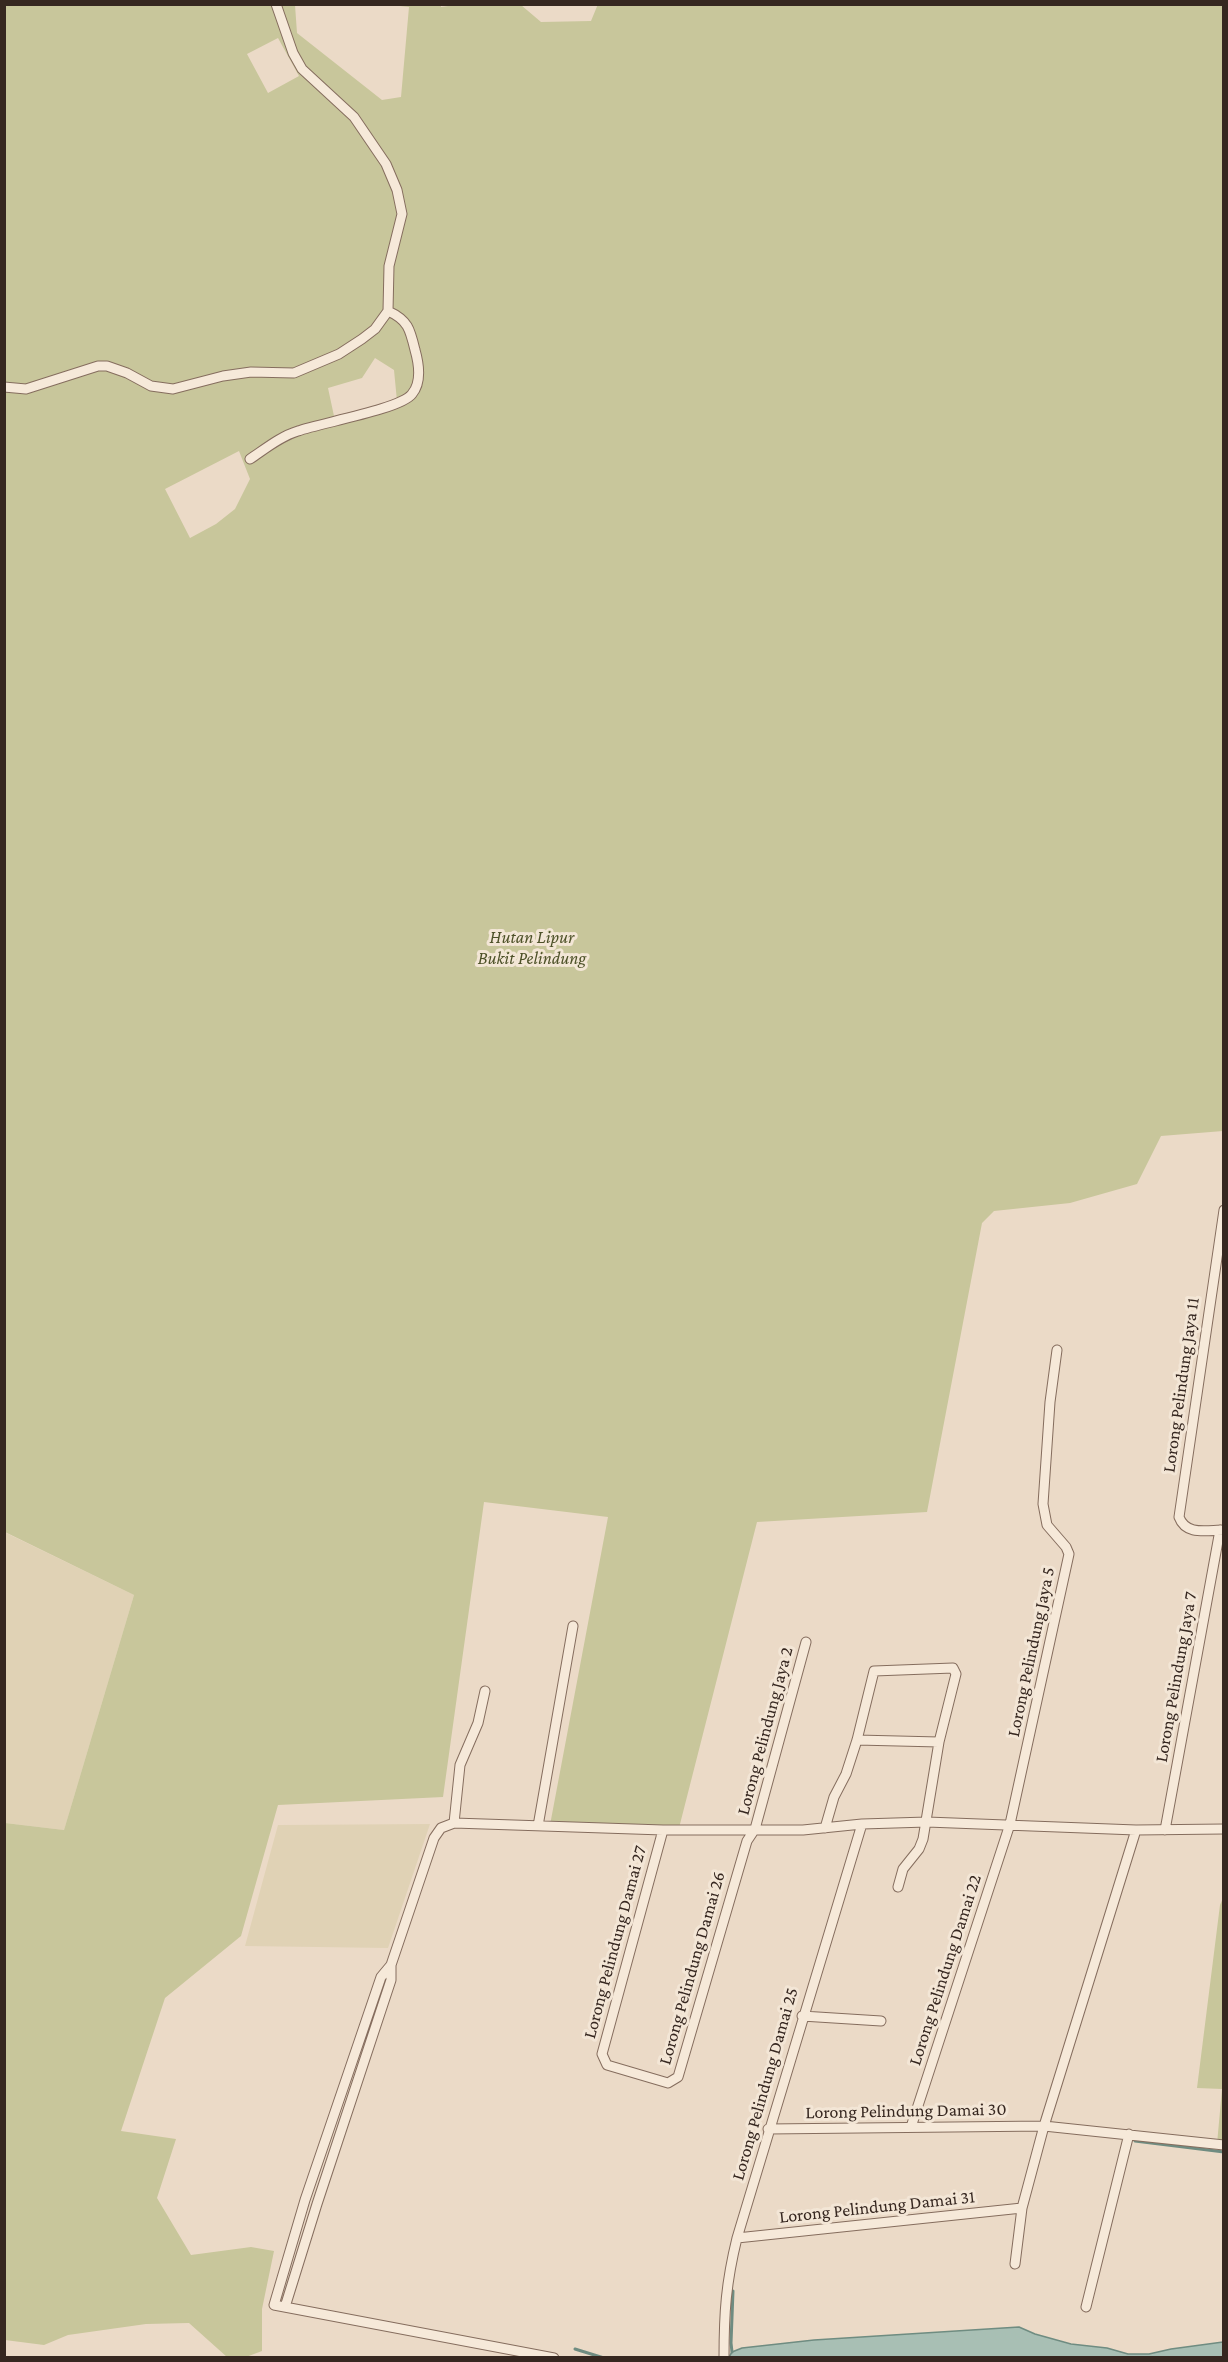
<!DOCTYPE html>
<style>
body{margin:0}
#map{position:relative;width:1228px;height:2362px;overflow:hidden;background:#ebdac7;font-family:"Crimson Pro",serif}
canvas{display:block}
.frame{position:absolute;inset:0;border:6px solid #362720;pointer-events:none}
</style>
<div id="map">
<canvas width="1228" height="2362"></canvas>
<div class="frame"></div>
</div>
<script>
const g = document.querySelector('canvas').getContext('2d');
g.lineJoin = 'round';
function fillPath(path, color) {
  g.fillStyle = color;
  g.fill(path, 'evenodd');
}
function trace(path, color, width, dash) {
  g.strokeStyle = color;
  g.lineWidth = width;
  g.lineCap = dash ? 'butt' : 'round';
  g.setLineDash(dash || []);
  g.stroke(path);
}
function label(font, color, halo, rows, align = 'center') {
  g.font = font + ' "Crimson Pro",serif';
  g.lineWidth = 6;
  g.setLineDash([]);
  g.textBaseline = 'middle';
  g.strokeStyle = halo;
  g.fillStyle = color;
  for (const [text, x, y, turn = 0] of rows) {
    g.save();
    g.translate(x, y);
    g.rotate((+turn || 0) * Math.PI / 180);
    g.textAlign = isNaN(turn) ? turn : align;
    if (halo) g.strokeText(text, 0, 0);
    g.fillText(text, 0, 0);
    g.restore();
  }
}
const farmland = new Path2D(`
 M4 1532 134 1595 64 1830 5 1823Z
 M430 1824 388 1948 245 1946 278 1825Z`);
const green = new Path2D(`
 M260 4 295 5 297 33 382 100 401 97 409 7 391 5H441V7L462 4 521 5 541 22 591 21 598 4 1223 5V1131L1161 1136 1137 1184 1070 1203 994 1211 982 1223 927 1512 757 1522 679 1828 550 1825 608 1517 484 1502 443 1797 278 1805 241 1936 165 1998 121 2131 176 2139 157 2198 191 2255 251 2247 274 2251 262 2309V2351L246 2357H227L189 2323 146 2324 68 2335 44 2345 5 2340V1823L64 1830 134 1595 5 1532V5ZM278 38 299 76 268 93 247 54ZM375 358 394 370 397 401 334 416 328 388 362 378ZM239 451 250 479 235 509 216 524 190 538 165 489Z
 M1223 1898V2144H1217L1222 2089 1197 2088 1220 1905Z`);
const water = new Path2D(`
 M1019 2327 1035 2334 1071 2344 1107 2348 1128 2354H1149L1171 2349 1223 2342V2357H729L732 2352 742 2348 814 2340Z`);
const stream = new Path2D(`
 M1135 2141 1224 2152
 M575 2349 604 2358
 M732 2352 731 2343 733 2291`);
const minor = new Path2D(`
 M4 387 26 389 98 366H107L127 373 151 386 173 389 223 376 251 372 294 373 339 354 362 339 375 329 388 311
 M250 459C265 449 281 436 298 431 320 423 401 409 412 394 422 382 419 364 415 350 410 329 408 320 388 311L389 266 402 214 397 190 386 164 354 117 302 69 293 53 276 4
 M1224 1210 1179 1517C1186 1536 1207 1530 1224 1530
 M857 1740 939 1742
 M454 1823 460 1765 478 1723 485 1691
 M538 1826 573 1626
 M825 1828 834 1797 846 1774 857 1740 874 1671 953 1668 956 1674 939 1742 923 1839 919 1849 903 1869 898 1887
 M663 1830 602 2054 607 2065 668 2083 678 2077 747 1841 755 1829 806 1642
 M1165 1830 1220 1530
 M802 2016 881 2021
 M911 2127 1010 1824 1069 1554 1066 1547 1047 1525 1043 1504 1050 1402 1057 1350
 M768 2129 1044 2126 1224 2145
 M737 2238 1022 2208
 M1015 2264 1022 2208 1044 2126 1136 1830
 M285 2307 317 2204 391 1980V1965
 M1086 2307 1129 2134
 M554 2358 274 2305 305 2200 381 1977 391 1965 434 1838 441 1828 454 1823 663 1830H803L862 1824 927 1822 1136 1830 1224 1829
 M724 2358C724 2312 726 2283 737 2238L862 1824`);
const parkNames = [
 ["Hutan Lipur",532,937],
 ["Bukit Pelindung",532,958]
];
const streetNames = [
 ["Lorong Pelindung Jaya 11",1181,1385,-82],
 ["Lorong Pelindung Jaya 5",1031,1652,-78],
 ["Lorong Pelindung Jaya 7",1176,1677,-80],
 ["Lorong Pelindung Jaya 2",765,1731,-75],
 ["Lorong Pelindung Damai 27",615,1942,-75],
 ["Lorong Pelindung Damai 26",692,1968,-74],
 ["Lorong Pelindung Damai 22",945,1970,-72],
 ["Lorong Pelindung Damai 25",765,2084,-74],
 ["Lorong Pelindung Damai 30",906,2111,-1],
 ["Lorong Pelindung Damai 31",877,2207,-6]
];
fillPath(farmland, '#e0d2b5');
fillPath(green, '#c8c69b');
fillPath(water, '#a8bfb4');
trace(water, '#6f8c81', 1.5);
trace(stream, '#6f8c81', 3);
trace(minor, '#856d5e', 11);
trace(minor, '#f6e9d9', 9);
label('italic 18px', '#4d5128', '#f3e6d6', parkNames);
label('18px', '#362720', '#f3e6d6', streetNames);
</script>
